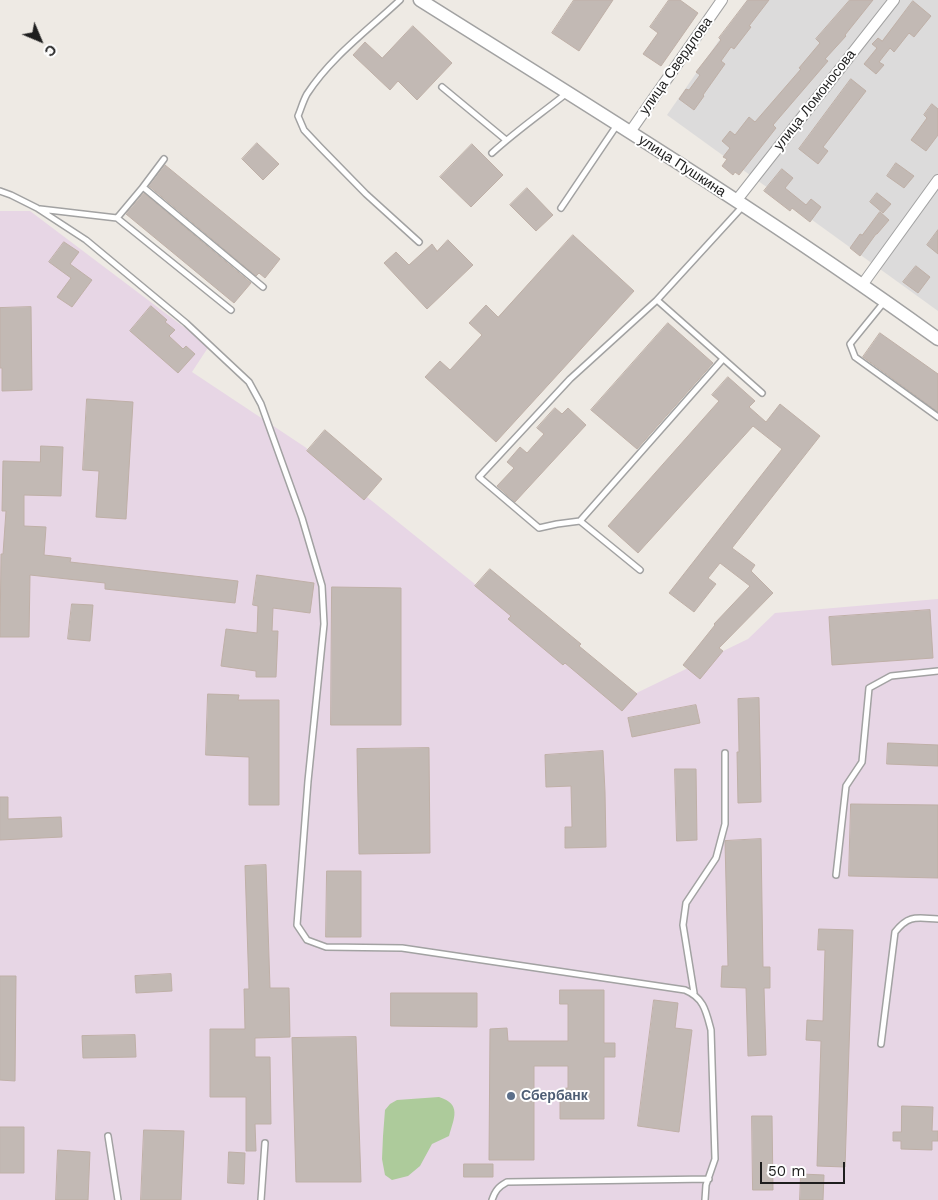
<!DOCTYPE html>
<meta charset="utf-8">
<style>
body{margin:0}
#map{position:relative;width:938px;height:1200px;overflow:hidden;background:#eeeae4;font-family:"Work Sans",sans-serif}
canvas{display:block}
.north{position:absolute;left:15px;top:15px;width:50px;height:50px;-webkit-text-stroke:4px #fff;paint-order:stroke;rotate:135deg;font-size:14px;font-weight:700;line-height:20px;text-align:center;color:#1e1e1e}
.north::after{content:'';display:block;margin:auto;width:18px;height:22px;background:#1e1e1e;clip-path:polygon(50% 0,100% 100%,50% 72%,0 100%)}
.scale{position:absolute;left:760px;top:1162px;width:85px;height:22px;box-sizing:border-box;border:2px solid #1e1e1e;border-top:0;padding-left:6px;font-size:15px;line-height:18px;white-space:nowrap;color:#1e1e1e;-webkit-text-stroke:4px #fff;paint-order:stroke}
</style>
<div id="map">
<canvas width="938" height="1200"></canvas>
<div class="north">С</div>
<div class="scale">50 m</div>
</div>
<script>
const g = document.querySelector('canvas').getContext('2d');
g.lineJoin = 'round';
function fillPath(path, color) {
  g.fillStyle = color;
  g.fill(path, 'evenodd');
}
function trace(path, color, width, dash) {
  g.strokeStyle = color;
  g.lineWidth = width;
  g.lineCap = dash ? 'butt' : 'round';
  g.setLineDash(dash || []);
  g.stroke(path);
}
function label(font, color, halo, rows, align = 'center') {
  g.font = font + ' "Work Sans",sans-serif';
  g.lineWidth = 4;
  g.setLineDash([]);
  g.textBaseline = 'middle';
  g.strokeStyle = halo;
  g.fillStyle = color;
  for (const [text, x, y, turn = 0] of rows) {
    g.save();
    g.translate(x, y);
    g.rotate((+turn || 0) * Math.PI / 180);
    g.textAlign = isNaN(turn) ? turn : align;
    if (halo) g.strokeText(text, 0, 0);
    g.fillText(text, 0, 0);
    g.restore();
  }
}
const residential = new Path2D(`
 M747 0H938V311L667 115Z`);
const industrial = new Path2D(`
 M0 211H30L209 346 192 372 305 447 620 701 748 639 775 613 938 599V1200H0Z`);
const forest = new Path2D(`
 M439 1097C462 1104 454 1118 449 1136L432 1144 420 1166 408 1176 392 1180 385 1175 382 1159 383 1136 385 1110 390 1104 397 1100Z`);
const building = new Path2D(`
 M574 0H613L579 51 552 33Z
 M669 0H680L698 13 661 66 643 54 658 33 650 27Z
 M748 0H769L749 26 751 27 734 49 731 47 721 61 725 64 703 95 704 96 694 110 679 99 686 89 689 90 700 75 696 72 721 40 719 38Z
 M850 0H873L845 35 846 36 825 59 828 61 773 125 776 128 739 175 735 172 733 175 722 166 727 159 723 157 730 148 722 141 730 131 735 135 749 117 755 122 801 69 799 68 820 43 816 39Z
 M913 1 931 16 914 37 909 33 894 52 890 48 879 62 884 65 876 74 864 64 877 48 872 44 878 38 882 41Z
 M413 26 452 63 417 100 398 81 390 90 353 55 365 42 382 58Z
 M851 79 866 91 823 147 828 151 818 164 799 149Z
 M932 104 938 109V135L926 151 911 140 927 118 924 115Z
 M257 143 279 164 263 180 242 159Z
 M472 144 503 175 471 207 440 177Z
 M896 163 914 176 904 188 887 176Z
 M165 165 280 259 265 278 259 273 256 276 149 186Z
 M782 169 793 178 785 188 806 205 811 199 821 207 810 222 792 208 790 211 764 191Z
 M527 188 553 215 536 231 510 205Z
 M144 193 251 283 234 303 126 214Z
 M877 193 891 204 883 213 870 202Z
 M880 212 889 220 877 234H876L860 256 850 248 860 234 862 235Z
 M938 230V254L927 245Z
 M573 235 634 291 496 442 425 377 440 361 450 370 482 335 469 323 486 305 498 317Z
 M448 240 473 265 427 309 384 263 396 252 409 265 432 244 437 251Z
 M64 242 79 252 70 264 92 280 72 307 57 297 71 278 49 262Z
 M916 266 930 277 918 293 903 282Z
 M151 306 167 320 165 322 175 330 169 336 183 349 186 346 195 354 178 373 130 331Z
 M31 307 32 390 2 391V368H0V308Z
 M668 323 713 363 637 449 591 410Z
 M880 333 938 374V412L863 357Z
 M728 377 755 401 749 407 766 422 780 404 820 436 732 548 755 565 751 571 773 593 719 648 723 651 700 679 683 665 715 625 714 624 750 586 720 563 708 578 716 584 694 612 669 593 782 449 753 426 638 553 608 526 719 401 712 395Z
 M87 399 133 402 126 519 96 517 99 471 83 470Z
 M555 408 562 414 568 408 586 425 515 502 497 486 514 468 507 462 520 447 527 453 544 434 537 428Z
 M325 430 382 479 364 500 307 451Z
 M41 446 63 447 61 496 24 495V526L46 527 44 555 71 558 70 562 238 581 235 603 105 589V583L30 575 29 637H0L1 554H3L6 511H2L3 461 40 462Z
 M490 569 581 644 579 646 637 694 622 711 565 663 563 665 508 619 511 616 475 586Z
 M257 575 314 583 310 613 273 608 272 631H278L276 677H256V671L221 666 226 629 257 633 258 606 253 605Z
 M332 587 401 588V725H331Z
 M72 604 93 605 90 641 68 639Z
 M930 610 933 658 832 665 829 617Z
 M208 694 239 695 238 700H279V805H249V757L206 755Z
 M759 698 761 802 738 803 737 752H739L738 699Z
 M696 705 700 723 632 737 628 718Z
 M888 743 938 745V766L887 764Z
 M429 748 430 853 359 854 357 749Z
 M603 751 605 792 606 847 565 848V827H572L571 786 546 787 545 755Z
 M675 769H696L697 840 677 841Z
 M0 797H8V819L61 817 62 837 0 840Z
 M851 804 938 805V878L849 876Z
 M761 839 763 967H770V988H764L766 1055 748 1056 746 988 721 987 722 966H728L725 841Z
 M266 865 270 988H289L290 1037 255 1038V1057H270L271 1124H255L256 1151H246V1097H210V1029H245L244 989H249L245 866Z
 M327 871H361V937H326Z
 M819 929 853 930 845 1167 817 1166 821 1041 806 1040 807 1020 823 1021 825 950H818Z
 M171 974 172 991 136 993 135 976Z
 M0 976H16L15 1081 0 1080Z
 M560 990H604V1043H615V1057H604V1119H560V1089L568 1088V1066H534V1160H489L490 1029 507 1028 508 1041H568V1004H560Z
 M391 993H477V1027L391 1026Z
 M654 1000 678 1003 675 1028 692 1030 679 1132 638 1126Z
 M135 1035 136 1057 83 1058 82 1036Z
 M356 1037 361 1182H296L292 1038Z
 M902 1106 933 1107 932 1131H938V1141H932V1150L901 1149V1141H893V1132H901Z
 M752 1116H772L773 1190H753Z
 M0 1127H24V1173H0Z
 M144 1130 184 1131 181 1200H141Z
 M58 1150 90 1152 88 1200H56Z
 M229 1152 245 1153 244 1184 228 1183Z
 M464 1164H493V1177H464Z
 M801 1174 824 1175 823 1200H800Z`);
const service = new Path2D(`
 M400 0C368 30 331 57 307 94 303 101 301 109 298 116L304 130 320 147 366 194 419 242
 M442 87 506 140
 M492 153C516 131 542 113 567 93
 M143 187 164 159
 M0 191 11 195 37 208 86 240 186 323 249 382 261 404 302 518 322 586 324 624 308 781 297 925 307 940 326 947 402 948 685 990C704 998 706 1011 711 1030L715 1159 706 1185 705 1200
 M561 208 617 125
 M40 209 117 218 231 310
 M117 218 143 187 263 287
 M657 300 762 393
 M885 301 850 344 855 357 938 417
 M580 521 723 359
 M640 570 580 521 557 524 539 528 479 477 570 379 657 300 743 206
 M836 875 846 786 862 762 869 688 891 676 938 671
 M694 993 683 925 686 903 716 858 725 824V753
 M881 1044 895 932C909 914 917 918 938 919
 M108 1136 118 1200
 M261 1200 265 1143
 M492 1200C495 1191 498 1187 507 1182L709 1179`);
const minor = new Path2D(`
 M630 132 722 0
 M736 201 894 0
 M862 285 938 180`);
const tertiary = new Path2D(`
 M420 0C595 110 771 218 938 339`);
const markers = [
 [511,1096,5,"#5c6f8a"]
];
const streetNames = [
 ["улица Свердлова",676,66,-55],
 ["улица Ломоносова",815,100,-52],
 ["улица Пушкина",682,166,33]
];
const serviceNames = [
 ["Сбербанк",521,1096]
];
fillPath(residential, '#dcdbdb');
fillPath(industrial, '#e7d6e5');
fillPath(forest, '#adcb9b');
fillPath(building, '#c2b9b4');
trace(building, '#bfb0a7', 1);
trace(service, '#a2a2a2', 8);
trace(minor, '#a2a2a2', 12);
trace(tertiary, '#a2a2a2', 15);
trace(service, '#fff', 5);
trace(minor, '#fff', 10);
trace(tertiary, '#fff', 12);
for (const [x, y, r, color] of markers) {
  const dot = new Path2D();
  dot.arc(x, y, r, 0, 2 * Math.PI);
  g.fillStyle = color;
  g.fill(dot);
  trace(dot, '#fff', 2);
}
label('14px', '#1e1e1e', '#fff', streetNames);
label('bold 14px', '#4e5e75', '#fff', serviceNames, 'left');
</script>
